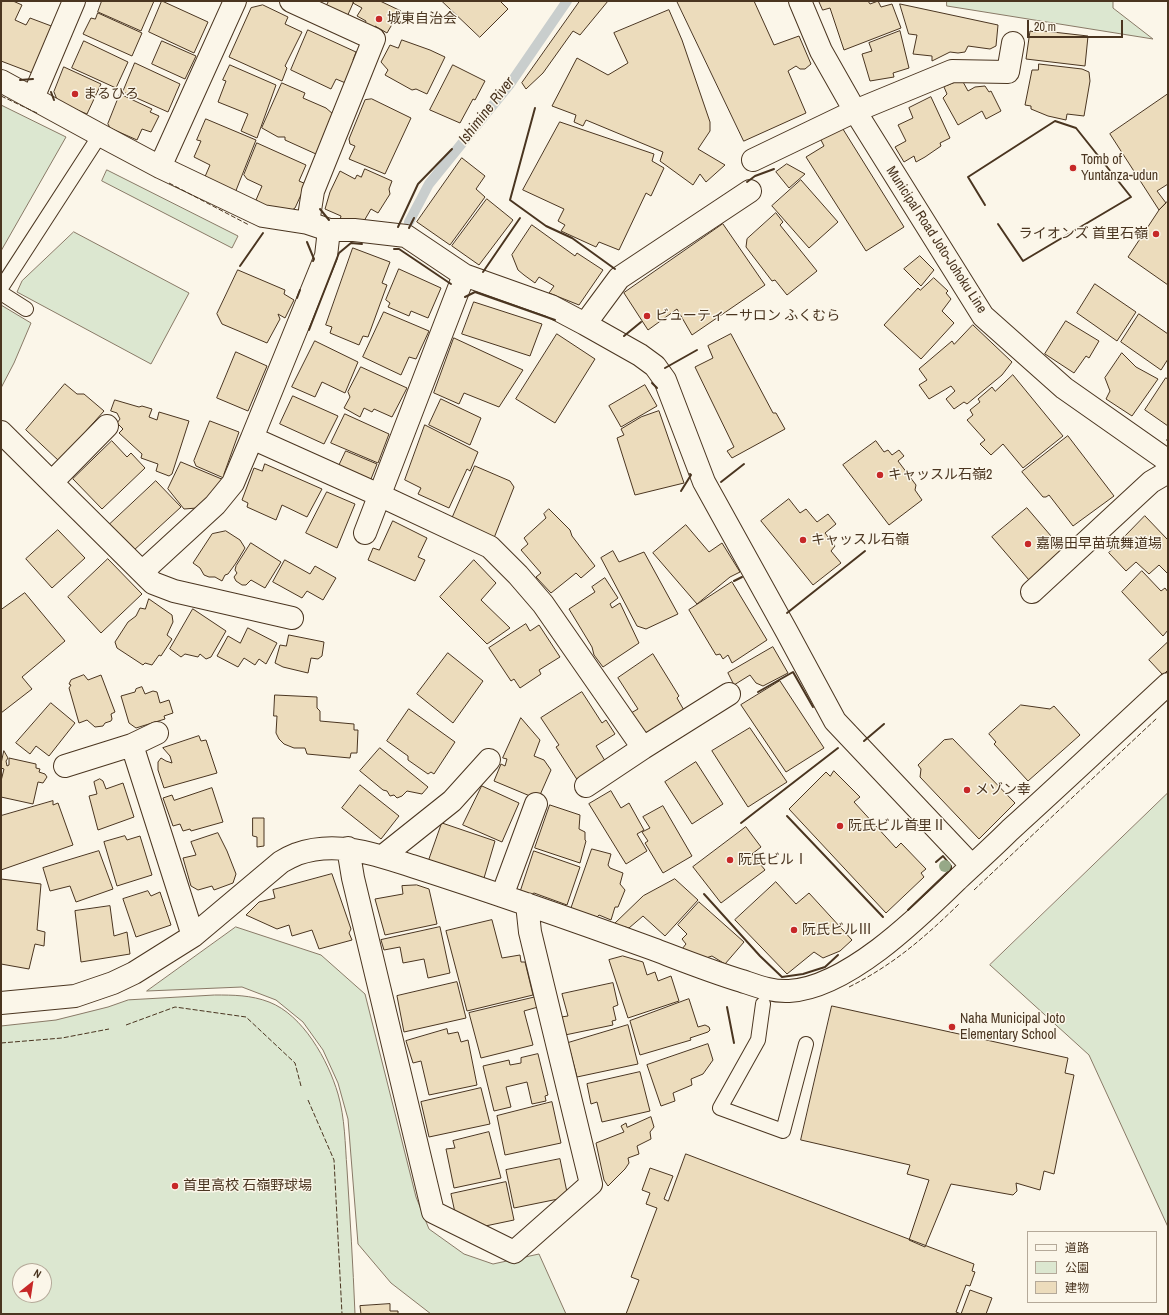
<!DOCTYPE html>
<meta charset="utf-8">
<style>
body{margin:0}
#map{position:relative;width:1169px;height:1315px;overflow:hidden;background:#fbf6e9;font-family:"Archivo Narrow","Noto Sans JP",sans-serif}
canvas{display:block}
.frame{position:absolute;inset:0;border:2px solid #4a3520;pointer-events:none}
.legend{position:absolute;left:1027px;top:1231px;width:130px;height:72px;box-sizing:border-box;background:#fbf6e9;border:1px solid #b4a999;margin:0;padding:5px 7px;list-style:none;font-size:12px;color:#4a3520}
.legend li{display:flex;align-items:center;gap:8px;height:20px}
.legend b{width:20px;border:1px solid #b4a999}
.north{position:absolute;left:12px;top:1263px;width:40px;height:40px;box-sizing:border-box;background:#fbf6e9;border:1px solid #b4a999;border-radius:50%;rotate:30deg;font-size:11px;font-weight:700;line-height:16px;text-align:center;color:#4a3520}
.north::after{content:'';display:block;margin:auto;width:14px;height:18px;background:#c62828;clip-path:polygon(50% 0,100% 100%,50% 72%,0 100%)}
.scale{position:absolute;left:1027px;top:20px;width:96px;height:18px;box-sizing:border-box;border:2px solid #4a3520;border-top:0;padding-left:5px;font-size:12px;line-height:14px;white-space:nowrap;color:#4a3520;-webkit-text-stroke:3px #fbf6e9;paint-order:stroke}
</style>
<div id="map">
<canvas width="1169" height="1315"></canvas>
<div class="frame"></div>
<ul class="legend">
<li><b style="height:5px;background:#fbf6e9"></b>道路</li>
<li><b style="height:11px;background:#dce7d0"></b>公園</li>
<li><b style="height:11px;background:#ecdcbc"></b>建物</li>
</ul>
<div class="north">N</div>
<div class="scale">20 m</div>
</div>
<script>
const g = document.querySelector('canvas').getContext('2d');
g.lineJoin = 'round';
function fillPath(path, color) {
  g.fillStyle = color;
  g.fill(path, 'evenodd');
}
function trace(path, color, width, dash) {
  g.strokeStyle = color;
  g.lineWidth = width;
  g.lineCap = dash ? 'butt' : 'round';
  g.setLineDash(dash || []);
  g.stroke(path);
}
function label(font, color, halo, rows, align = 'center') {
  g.font = font + ' "Archivo Narrow","Noto Sans JP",sans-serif';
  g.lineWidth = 3;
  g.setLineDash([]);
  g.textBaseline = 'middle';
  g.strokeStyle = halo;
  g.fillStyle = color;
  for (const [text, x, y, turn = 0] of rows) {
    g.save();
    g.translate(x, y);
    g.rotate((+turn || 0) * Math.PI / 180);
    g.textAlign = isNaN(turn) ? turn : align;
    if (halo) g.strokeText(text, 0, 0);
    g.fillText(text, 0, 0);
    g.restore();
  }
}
const green = new Path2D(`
 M947 1H1113V8L1153 39 947 6Z
 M1 105 66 137 1 251Z
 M107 170 238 236 232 248 102 181Z
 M74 232 189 293 151 364 17 292 22 281Z
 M1 305 31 323 14 363 1 388Z
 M1168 793V1227L1089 1055 990 965Z
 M236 927 321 955 365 994 416 1197 429 1229 464 1254 493 1264 539 1254 566 1314H431L391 1283 358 1244 348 1119 338 1083 323 1050 303 1022 276 1000 242 987 147 991Z
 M215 995C233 995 251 995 269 1002 303 1015 328 1060 338 1094 345 1118 345 1144 347 1169 350 1217 353 1265 355 1314H1V1026L56 1020 108 1007 128 1000ZM20 1271H44V1295H20Z`);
const stream = new Path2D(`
 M409 222 429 184 510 84 567 1`);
const building = new Path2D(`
 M2 1H13L22 5 15 20 26 25 30 18 54 27 35 74 1 61Z
 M102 1H154L141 31 98 12Z
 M162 1 208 22 194 53 149 32Z
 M329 1H354L346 19 325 9Z
 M355 1H380L401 11 395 22 394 21 387 33 375 26 373 29 365 24 366 21 357 16 362 8 353 3Z
 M442 1H500L508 9 480 37Z
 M580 1H608L580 35 573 31 543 73 526 89 522 83Z
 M677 1H754L774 45 799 36 811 64 805 69H800L796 66 788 71 806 113 744 141Z
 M819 1H868L870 4 878 1 881 7 892 4 901 28 844 50 830 8 823 10Z
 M900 4 998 25 996 46 990 49 968 46 965 52 958 53 950 52 932 61V56L913 54 917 35 909 34Z
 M263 5 288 17 285 24 302 32 285 66 287 68 282 81 229 57 251 8Z
 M669 10 682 40 710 122V131L698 149 725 165 706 182 700 174 693 185 660 161 663 152 586 120 583 126 574 122 576 115 552 106 577 58 608 75 628 63 614 33Z
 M98 13 142 33 132 56 83 34 91 18 95 19Z
 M308 30 356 52 353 60 358 63 348 84 336 79 331 89 291 70Z
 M1035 30 1088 36 1085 66 1026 59 1030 31 1035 32Z
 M900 31 909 68 893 73 894 77 870 81 862 54 872 51 869 43Z
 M402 40 430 50 445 57 427 94 416 89 412 90 385 75 388 70 381 62 390 45 398 48Z
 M84 41 128 62 116 88 72 68Z
 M162 41 196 56 185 79 152 64Z
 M135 63 180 84 168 112 123 92Z
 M1039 64 1082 69 1089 72 1090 81 1084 116 1067 114 1066 120 1048 116 1031 109V106L1025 105 1032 70H1038Z
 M230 65 276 85 257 138 241 131 248 114 218 102 226 81 223 80Z
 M453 65 485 81 475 100 473 99 460 123 430 110Z
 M64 67 101 84 87 114 58 102 54 92Z
 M962 80 968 91 975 87 985 86 989 92 991 91 1001 111 986 119 982 111 958 125 943 98 947 94 944 87Z
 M282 83 305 93 303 98 326 108 333 114 316 154 285 140V137H278L262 128Z
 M120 94 152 109 150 112 159 116 151 132 142 129 137 140 110 128 108 124Z
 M1168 94V184L1157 191 1166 203 1159 210 1110 134Z
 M931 97 950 138 940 143 941 146 925 157 916 162 914 156 904 162 895 147 906 141 898 125 913 118 909 108Z
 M372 99 411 118 385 174 349 159 355 146 350 144 349 139 365 100Z
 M206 119 256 140 235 193 204 179 210 165 194 157 201 141 197 140Z
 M560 122 654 154 652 161 664 168 651 196 646 193 619 250 599 242 596 247 561 231 565 225 558 221 564 209 523 190Z
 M841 126 904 227 866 251 806 157 824 146 820 138Z
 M257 143 306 165 299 181 306 184 295 208 292 210 289 209 287 213 270 209 256 200 262 186 247 179 244 175Z
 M462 158 485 176 476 189 485 197 450 245 417 222Z
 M787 164 805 174 789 188 776 172Z
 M365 169 392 181 389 189 390 194 378 213 371 209 364 221 340 220 341 216 325 209 330 192 340 171 355 179 357 175 361 177Z
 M801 180 838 222 809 248 772 206Z
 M487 199 513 220 479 265 452 246Z
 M1168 201V285L1128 257 1159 210Z
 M776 213 783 222 780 225 817 271 787 295 775 280 772 281 746 247 747 239Z
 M723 224 765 285 692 335 677 309 648 330 624 293Z
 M532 225 575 256 577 253 603 270 579 305 549 293 554 286 539 277 535 283 524 275 518 270 512 255Z
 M353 248 390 262 382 283 387 285 368 337 363 336 359 345 330 333 332 327 326 325Z
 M920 256 934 270 921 286 904 269Z
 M399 269 441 288 428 318 411 311 409 316 388 307 390 303 386 300Z
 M238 270 285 290 284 294 294 300 285 318 278 314 280 319 267 343 222 324 217 314Z
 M934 278 948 291 946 293 951 299 942 311 954 323 921 359 884 325 918 288 920 290Z
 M1095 284 1136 312 1117 341 1077 313Z
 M474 302 542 324 530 356 462 334Z
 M384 312 429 331 416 359 409 357 401 375 363 357Z
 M1139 314 1168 334V359L1161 370 1121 342Z
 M1066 321 1099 341 1089 358 1086 356 1074 373 1045 354Z
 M973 325 1012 362 1002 375 967 404 964 402 954 409 946 399 955 391 951 386 929 399 919 385 927 380 919 369 952 341 954 344Z
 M557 334 595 359 555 423 516 399Z
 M731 334 773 413H776L785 429 732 458 727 451 734 447 695 367 713 358 708 346Z
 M454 338 523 370 499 407 464 393 459 404 434 393Z
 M315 341 358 362 345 393 322 382 315 397 292 387Z
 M236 352 267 366 248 411 217 398Z
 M1122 353 1136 367 1158 379 1132 416 1106 399 1110 391 1105 378Z
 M361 367 407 388 392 417 374 409 372 412 364 408 360 417 344 408 350 397 348 392Z
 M1013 375 1063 436 1023 468 1003 444 991 455 980 444 985 440 967 420 973 415 970 410 980 402 978 399 992 387 995 391Z
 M1166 378 1168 379V426L1145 410Z
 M65 384 77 394H84L104 411 59 461 26 430Z
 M645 385 657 406 621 427 609 406Z
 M293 396 338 416 324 444 280 424Z
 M441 399 481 418 470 445 429 425Z
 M115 400 139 407 142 406 152 409 149 417 157 420 159 412 189 421 172 474 169 476 156 471 158 464 141 458 142 454 119 433 123 429 117 423 120 419 117 413 111 411Z
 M659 411 684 483 635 495 617 438 624 435 621 429 641 417Z
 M345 414 389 434 378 463 331 443Z
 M210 421 239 432 224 474 226 479 196 466 194 461Z
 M425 425 478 452 470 471 467 469 449 508 418 494 421 488 405 480Z
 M1068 436 1114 496 1073 526 1049 495 1046 497H1043L1022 472Z
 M112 441 127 457 131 453 145 468 102 509 73 479Z
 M876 441 884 452 888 450 892 455 899 450 904 456 898 461 916 485 915 490 922 500 889 525 843 465Z
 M346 451 377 464 369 484 337 470Z
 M181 462 224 480 197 508 184 509 168 489Z
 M265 464 322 489 307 517 282 505 276 520 247 507 248 503 242 500 254 468 262 471Z
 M475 466 510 481 514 487 494 538 451 521Z
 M156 481 181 507 133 551 109 525Z
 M327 492 355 504 337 548 306 533Z
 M789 499 800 513 806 509 817 522 828 514 836 524 825 533 835 546 831 551 841 563 813 585 761 521Z
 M1027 508 1063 550 1029 580 992 537Z
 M549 509 570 530 572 536 595 566 581 578 576 573 551 593 536 577 541 573 521 550 528 544 524 538 546 518 544 514Z
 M1145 516 1167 539 1168 537V574L1159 565 1149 574 1136 562 1126 571 1109 553Z
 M393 521 427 538 418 557 425 560 415 581 368 560 373 548 379 550Z
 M686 525 709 552 722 543 740 572 730 577 697 604 653 553Z
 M58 530 85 558 52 588 26 559Z
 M226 531 240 540 245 548 236 563 228 574 225 575 222 581 215 577H209L204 575 200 568 193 563 212 534Z
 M251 543 281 562 265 588 251 580 246 585H242L236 581 234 577 237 573 235 570 236 566Z
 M613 551 619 562 644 552 678 614 646 629 637 626 601 558Z
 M108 559 142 594 101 633 68 597Z
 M285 560 310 574 315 566 336 578 323 600 307 591 302 598 273 582Z
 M474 560 496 583 481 600 510 628 487 644 440 597Z
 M1142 571 1161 591 1165 588 1168 592V630L1163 636 1122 592Z
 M605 578 618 598 610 604 612 608 620 603 639 643 603 667 594 655 592 647 569 609 595 592 592 587Z
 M732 582 767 640 732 663 728 655 723 659 720 654 716 655 689 610Z
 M25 593 65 641 22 677 32 689 1 713V610Z
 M149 599 172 615 173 622 167 635 172 639 161 656 159 655 152 665 145 663 143 665 117 648 115 642 128 622 136 616 140 608 145 609Z
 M193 609 226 631 211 657 206 659 200 654 198 657 185 654 181 657 170 649Z
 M526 624 530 631 539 625 560 657 539 670 541 674 520 688 514 679 511 681 489 648Z
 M248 628 277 643 266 664 259 659 255 665 244 658 238 667 217 656 228 636 240 643Z
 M289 635 324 642 322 656 318 659 311 658 308 673 283 667 275 663 280 645 286 646Z
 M1168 642V670L1163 675 1149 660Z
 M773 647 788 673 763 686 756 683 750 675 734 685 728 673Z
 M448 653 483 681 453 723 417 694Z
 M653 654 679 696 677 698 685 712 653 733 644 732 631 713 638 709 618 678Z
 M84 675 88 680 101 675 115 712 111 714 112 719 111 721 105 723 103 726 95 727 87 720 79 723 69 688 71 685 69 684 71 680Z
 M780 681 824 748 786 772 741 705Z
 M142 687 145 694 153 691 157 692 160 703 169 700 173 713 164 716 165 719 136 728 129 723 121 696 135 692 136 689Z
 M582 692 602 723 606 720 615 734 596 746 607 764 578 781 556 747 559 745 541 718Z
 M275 695 317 697V708L320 711V721L354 724V730H358L357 753H351L350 758 307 754 305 748H294L284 744 279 739 276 733 277 716H274Z
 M51 703 75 723 49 756 36 746 30 754 16 743Z
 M1021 705 1050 709 1054 706 1080 735 1028 781 994 744 996 742 989 734Z
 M409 709 455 742 434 774 431 772 428 774 408 760V756L387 741Z
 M521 718 540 740 534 756 544 760 551 770 540 795 530 796 494 781 501 764 505 766 507 759 503 758Z
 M750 728 787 782 748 807 712 751Z
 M199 736 201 741 206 740 217 773 164 788 158 770V762L161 758 166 761 172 763 170 756 163 748Z
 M953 739 1015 803 979 839 920 777 921 769 918 765 944 740Z
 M380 748 428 787 422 794 407 791 402 796 397 798 394 795 390 796 387 791 383 790 360 771Z
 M4 751 8 758 6 761 7 766 9 765V758L36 764V768L40 769 39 772 45 774 47 777 43 783 38 782 33 804 1 797V781L4 769 1 768V764Z
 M696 762 723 804 692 824 665 782Z
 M834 771 860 797 854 802 896 848 901 843 926 869 921 873 924 877 886 913 789 809 826 772 830 776Z
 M100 779 103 781 106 789 123 783 134 817 98 830 89 796 97 794 94 782Z
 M360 785 399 816 381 839 342 808Z
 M482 786 519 803 502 842 463 825Z
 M212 788 223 822 191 831 190 829 183 831 180 824 173 826 163 798 172 795 174 800Z
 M611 791 621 808 629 803 644 830 637 834 647 851 626 864 589 804Z
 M53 801V805L58 803 73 845 1 870V816Z
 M550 805 580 815 579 829 585 832V840L586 841 580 863 535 848Z
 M663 806 692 856 663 873 645 843 648 841 642 832 650 828 643 817Z
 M253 818H264V846L257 847V837L253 836Z
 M442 823 495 841 484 878 429 860Z
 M746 827 761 847 752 854 765 870 721 903 693 867Z
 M218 833 227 851 236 874 233 883 214 890 212 886 198 890 191 886 183 858 196 855 191 842Z
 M125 836 127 840 140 836 152 875 117 886 104 842Z
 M592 849 611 854 608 865 610 868 623 873 620 884 625 890 618 907H615L611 920 599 915 597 917 571 909Z
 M99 851 113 889 76 902 70 886 50 891 43 868Z
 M534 851 580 867 567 905 534 893 529 896 520 893Z
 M332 874 351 929 349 933 352 940 319 949 312 930 292 936 289 925 277 929 246 915 259 902 275 898 273 890Z
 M1 879 41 884 37 930 45 932 44 946 35 944 29 969 1 964Z
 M675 879 698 900 665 936 643 916 629 928 614 924 643 896Z
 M776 882 796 904 809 893 852 940 840 951 823 958 814 952 787 974 735 920Z
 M417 885 429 889 437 924 385 935 375 899 403 894 402 886Z
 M148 891 151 896 160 892 171 925 136 937 123 899Z
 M699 902 744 942 725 964 712 956 706 958 682 949 686 944 682 939 687 934 678 925Z
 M110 906 114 936 127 932 130 954 81 962 75 911Z
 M492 920 502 958 520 955 521 962H525L533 995 467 1011 446 931Z
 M440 927 450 973 428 978 424 959 403 963 400 947 384 950 381 940Z
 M623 956 643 962 647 975 655 972 658 981 671 976 679 1001 628 1018 609 960Z
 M457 982 466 1018 404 1032 397 996Z
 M613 983 618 1005 613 1007 616 1020 612 1021 613 1025 565 1035 561 1017 568 1016 562 994Z
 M536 997 538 1007 524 1011 533 1045 481 1058 469 1013Z
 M689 999 698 1027 705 1025 709 1027 710 1030 708 1032 690 1038 691 1040 640 1055 630 1021Z
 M832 1006 1068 1058 1065 1073 1074 1075 1054 1174 1044 1171 1040 1190 1016 1183 1017 1191 1013 1195 951 1184 925 1247 909 1240 929 1180 907 1174 910 1165 801 1140Z
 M628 1025 638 1064 577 1077 568 1043Z
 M447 1029 448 1034 458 1032 461 1042 468 1040 477 1085 429 1095 421 1061 413 1063 406 1041Z
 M708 1044 713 1060 703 1074 691 1079 692 1085 673 1093 675 1101 661 1106 647 1065Z
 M538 1054 548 1095 545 1096 546 1101 532 1104 527 1082 506 1087 511 1107 494 1111 483 1066 509 1060 510 1065 521 1063V1058Z
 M640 1072 650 1111 602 1122 597 1102 591 1104 587 1084Z
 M481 1088 490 1124 429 1137 421 1102Z
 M552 1102 561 1143 505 1155 497 1116Z
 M651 1117 654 1127 650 1132 651 1139 637 1146 639 1154 628 1158 629 1163 625 1169 608 1186 604 1180 596 1143 624 1132 621 1126 626 1123 627 1127Z
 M489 1132 501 1178 454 1188 446 1149 455 1148 453 1141Z
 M686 1154 974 1264 972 1271 975 1272 970 1286 966 1285 956 1312 961 1314 970 1290 992 1298 986 1314H626L639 1280 631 1277 657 1208 646 1204 650 1193 642 1190 650 1168 673 1176 664 1199 668 1201Z
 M560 1159 568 1197 514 1208 506 1170Z
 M506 1182 514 1220 471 1229 457 1222 451 1194Z
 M390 1304V1311H398V1314H361L360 1306Z`);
const service = new Path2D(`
 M1 288 100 135
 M1 293 26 309
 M763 1004 758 1040 720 1108 783 1131 806 1044`);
const minor = new Path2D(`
 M291 1 374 39 313 191 308 223
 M800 1 821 51 855 111 983 316 1064 388 1168 461
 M1 81 100 135 160 167 263 216 308 223 329 230H354L406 236 464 275 551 306 585 324 640 355 655 366 665 380 704 482 787 632 835 721 972 866
 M33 98 74 1
 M753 160 855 111 952 71 1008 72 1013 43
 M160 167 235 1
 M329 230 326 256 252 438 379 495 490 547 518 575 543 604 643 748 729 694
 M585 324 619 278 750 191
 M1 432 153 583 174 591 292 618
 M52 482 107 426
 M365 533 464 275
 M142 572 215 505 233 483 252 438
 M1032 592 1151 482 1168 472
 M132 745 193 936
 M65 766 132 745 157 733
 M586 786 643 748
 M348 848 353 878 433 1212 514 1252 591 1184 530 932 527 904
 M383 856 452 801 489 760
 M502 896 536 804
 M1 1003 75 996 113 983 134 973 193 936 281 862C286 859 292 856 297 854 336 840 375 854 412 866 493 892 573 920 653 949 682 960 712 972 742 981 757 986 772 992 789 991 847 988 918 918 958 879 975 863 993 847 1010 830 1063 782 1115 733 1168 684`);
const fence = new Path2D(`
 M1 96 39 114
 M169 183 249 225
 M1166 440H1168
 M974 890 1157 718
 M849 987C893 965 924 938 959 904
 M126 1025 175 1007 246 1017 295 1063 301 1086
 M1 1043 62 1038 109 1029
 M308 1100 334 1160 342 1314`);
const wall = new Path2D(`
 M20 80 33 79
 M51 92 54 100
 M535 108 510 200 546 226 572 238 615 269
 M747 182 755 176 774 169
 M985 205 968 177 1055 121 1076 128 1131 197 1023 261 998 224
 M320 209 329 220
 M398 227 418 184 452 149
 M409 228 414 218
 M307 242 314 259 313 261
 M394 249H399L405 253 451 284
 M240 266 263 233
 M483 272 520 218
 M465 297 475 292 555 320
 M297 298 300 290
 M309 330 339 253 351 243 362 244
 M624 336 641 322
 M665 368 697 350
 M652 383 657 388
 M721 482 744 464
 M681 491 691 475 690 474
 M734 581 742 577
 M787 613 865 551
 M758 692 793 672 813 707
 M864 741 884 724
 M787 816 883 917
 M741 823 838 748
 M704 894 760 956 782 977 803 974 825 967 838 955
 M908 910 951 869V866L943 856 936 862
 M727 1007 734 1043`);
const trees = [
 [945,866]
];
const markers = [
 [379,19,4,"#c62828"],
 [75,94,4,"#c62828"],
 [1073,168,4,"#c62828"],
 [1156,234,4,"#c62828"],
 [647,316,4,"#c62828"],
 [880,475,4,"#c62828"],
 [803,540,4,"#c62828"],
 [1028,544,4,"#c62828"],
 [967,790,4,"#c62828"],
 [840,826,4,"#c62828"],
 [730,860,4,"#c62828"],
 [794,930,4,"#c62828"],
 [952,1027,4,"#c62828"],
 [175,1186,4,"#c62828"]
];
const poiNames = [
 ["城東自治会",387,19],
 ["まるひろ",83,94],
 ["Tomb of",1081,160],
 ["Yuntanza-udun",1081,176],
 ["ライオンズ 首里石嶺",1148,234,"right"],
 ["ビューティーサロン ふくむら",655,316],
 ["キャッスル石嶺2",888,475],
 ["キャッスル石嶺",811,540],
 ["嘉陽田早苗琉舞道場",1036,544],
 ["メゾン幸",975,790],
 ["阮氏ビル首里Ⅱ",848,826],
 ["阮氏ビルⅠ",738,860],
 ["阮氏ビルⅢ",802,930],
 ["Naha Municipal Joto",960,1019],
 ["Elementary School",960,1035],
 ["首里高校 石嶺野球場",183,1186]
];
const streetNames = [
 ["Municipal Road Joto-Johoku Line",936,240,57]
];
const waterNames = [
 ["Ishimine River",487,111,-52]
];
fillPath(green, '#dce7d0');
trace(green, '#887966', 1);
trace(stream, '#c9cecd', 10);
fillPath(building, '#ecdcbc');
trace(building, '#4a3520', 1);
trace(service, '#4a3520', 16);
trace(minor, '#4a3520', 24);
trace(service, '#fbf6e9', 14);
trace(minor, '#fbf6e9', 22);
trace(fence, '#4a3520', 1, [5, 2]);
trace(wall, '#4a3520', 2);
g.fillStyle = '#96a887';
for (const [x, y] of trees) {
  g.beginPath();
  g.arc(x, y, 6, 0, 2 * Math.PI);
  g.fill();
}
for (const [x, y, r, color] of markers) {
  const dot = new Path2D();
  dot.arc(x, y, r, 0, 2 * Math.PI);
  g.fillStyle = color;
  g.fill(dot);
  trace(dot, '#fbf6e9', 1.5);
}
label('14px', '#4a3520', '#fbf6e9', poiNames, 'left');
label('14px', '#4a3520', '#fbf6e9', streetNames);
label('italic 15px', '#4a3520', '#fbf6e9', waterNames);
</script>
